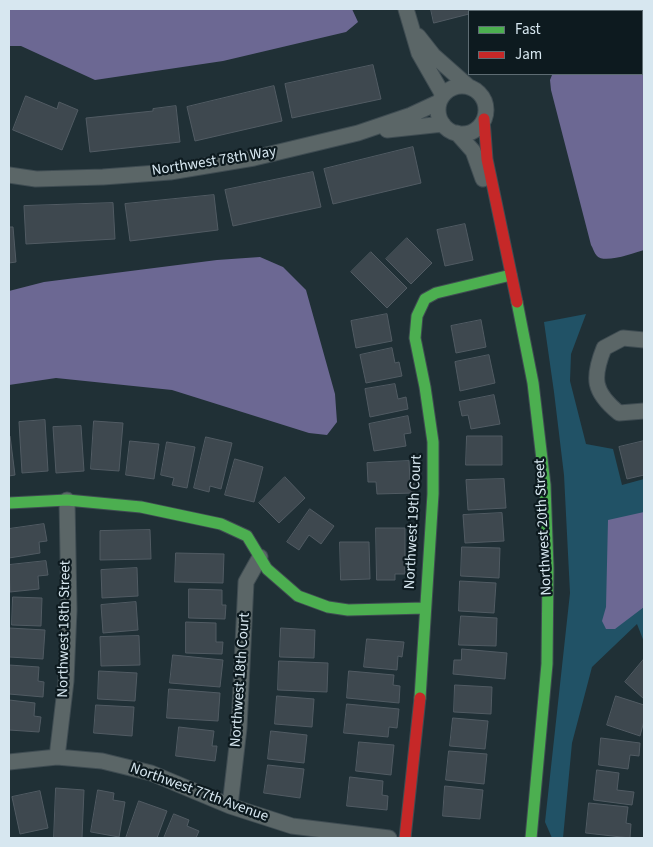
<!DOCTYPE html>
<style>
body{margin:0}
#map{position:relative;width:653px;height:847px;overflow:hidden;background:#203036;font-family:"Source Sans 3",sans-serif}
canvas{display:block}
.frame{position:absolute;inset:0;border:10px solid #d7e7f0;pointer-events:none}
.legend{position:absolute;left:468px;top:10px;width:175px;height:65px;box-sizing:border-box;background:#0d1a1f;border:1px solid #5e6c73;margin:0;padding:6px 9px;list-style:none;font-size:15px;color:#d7e7f0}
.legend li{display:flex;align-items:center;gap:10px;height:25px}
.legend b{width:25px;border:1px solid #5e6c73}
</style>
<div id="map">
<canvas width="653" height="847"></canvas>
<div class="frame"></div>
<ul class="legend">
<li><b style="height:6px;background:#4caf50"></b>Fast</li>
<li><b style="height:6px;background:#c62828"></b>Jam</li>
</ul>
</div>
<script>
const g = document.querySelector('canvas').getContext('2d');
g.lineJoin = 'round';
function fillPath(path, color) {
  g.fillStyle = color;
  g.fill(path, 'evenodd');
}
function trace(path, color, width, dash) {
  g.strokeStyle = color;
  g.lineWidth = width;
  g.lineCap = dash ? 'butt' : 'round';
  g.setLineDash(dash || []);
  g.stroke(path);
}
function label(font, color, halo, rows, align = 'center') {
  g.font = font + ' "Source Sans 3",sans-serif';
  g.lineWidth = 4.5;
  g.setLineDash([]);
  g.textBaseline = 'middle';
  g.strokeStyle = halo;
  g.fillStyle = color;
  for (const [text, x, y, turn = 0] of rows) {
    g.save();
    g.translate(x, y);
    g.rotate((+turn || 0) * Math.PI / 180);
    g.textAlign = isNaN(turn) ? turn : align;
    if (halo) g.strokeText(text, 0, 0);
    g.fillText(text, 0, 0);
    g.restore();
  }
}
const green = new Path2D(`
 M586 314 571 354 570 381 586 444 613 449 622 485 644 479V642L637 624 592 667 572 743 563 838H552L545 822 570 593 564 475 554 392 544 322Z`);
const water = new Path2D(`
 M9 9H352L358 22 346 32 223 61 95 80 21 46H9Z
 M642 49H644V250C634 253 604 264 597 256 594 253 593 248 591 245L551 90 550 80 552 75 555 74H642Z
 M260 257 283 267 306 290 335 394 337 422 327 435 309 433 172 390 56 378 9 385V291L44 282 217 260Z
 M644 512V607L615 629H606L602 621 606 607 608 520Z`);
const building = new Path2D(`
 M431 9H469V14L434 23Z
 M373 65 381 99 292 118 285 84Z
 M274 86 282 121 195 141 187 107Z
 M26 96 57 109 59 102 78 110 62 150 13 130Z
 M176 106 180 142 90 152 86 118 153 111V109Z
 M413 147 421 183 333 204 324 169Z
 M313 172 321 207 233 226 225 190Z
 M214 195 218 230 130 241 125 204Z
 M113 203 115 239 26 244 24 206Z
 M465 224 473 260 445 266 437 230Z
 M9 227H13L16 262 9 263Z
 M407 238 432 263 411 284 386 259Z
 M371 252 407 288 387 308 351 272Z
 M387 314 392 341 356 348 351 321Z
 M481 320 486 347 456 353 451 326Z
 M392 348 395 363 399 362 402 376 366 383 360 355Z
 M489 355 495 383 460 391 455 362Z
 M395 384 398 399 406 397 408 409 370 417 365 389Z
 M494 395 500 424 471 429 468 415 462 416 459 402Z
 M408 416 411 433 404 434 406 446 374 451 369 424Z
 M45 420 48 471 22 473 19 422Z
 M94 421 123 423 119 471 91 469Z
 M81 426 84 471 56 473 53 427Z
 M9 436H10L15 475 9 476Z
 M467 436H502V465H466Z
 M206 437 232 443 221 489 210 486 209 492 194 488Z
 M130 441 159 444 154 479 126 475Z
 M644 441V475L627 479 619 447Z
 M167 442 195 447 187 488 172 485 174 478 161 475Z
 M235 459 263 467 254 502 225 495Z
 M409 461 410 480H414V493L377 494 376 482H368L367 463Z
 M285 477 305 498 279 523 259 503Z
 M504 479 506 508 468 510 466 480Z
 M310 509 334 526 321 544 309 535 299 550 287 542Z
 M502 513 504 541 465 543 463 515Z
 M44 524 47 541 39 542 40 553 9 558V529Z
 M376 528H405V574H395V580H377Z
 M150 530 151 559 100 560V531Z
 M340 542H369L370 579 341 580Z
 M462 547 500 548 499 578 461 576Z
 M176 553 224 554 223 583 175 582Z
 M46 561 48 575 38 576 39 589 10 592 9 565Z
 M137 568 138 596 102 598 101 570Z
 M460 581 496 583 494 613 459 611Z
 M189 589 222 590V605H226L225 619 189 618Z
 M13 597 42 598 41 626 12 625Z
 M136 602 138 630 103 633 101 605Z
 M461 616 497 618 496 646 459 645Z
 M186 622 216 623V642H223L222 654 186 653Z
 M9 628 45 630 43 659 9 657Z
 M281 628 315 630 314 658 280 657Z
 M139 636 140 665 101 666 100 637Z
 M367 639 404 642 402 657 398 656 397 670 364 667Z
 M462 649 507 653 505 679 453 674 454 660H461Z
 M173 655 223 660 220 687 170 683Z
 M644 659V699L625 682Z
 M279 661 328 663 327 692 278 690Z
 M9 665 39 667 38 681 44 682 43 697 9 694Z
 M99 671 137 673 135 701 98 699Z
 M349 671 394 675 393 685 400 686 399 703 347 698Z
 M455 685 492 687 491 714 454 712Z
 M169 689 220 693 218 721 167 718Z
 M277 696 314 699 312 727 275 724Z
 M616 696 644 705V721L640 736 607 725Z
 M9 700 35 703 34 716 41 717 39 732 9 730Z
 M347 704 399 709 397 728 389 727 388 737 344 733Z
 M96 705 134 707 132 736 94 733Z
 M453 718 488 721 485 749 450 746Z
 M179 727 214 731 212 746H217L215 761 176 756Z
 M271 731 307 735 304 763 268 759Z
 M601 738 640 743 639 756 630 755 628 769 599 765Z
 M359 742 394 745 391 775 356 771Z
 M449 751 487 754 484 784 446 780Z
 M268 765 304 769 300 798 264 793Z
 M597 770 619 773 617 790 634 792 632 805 594 800Z
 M350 777 383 781 382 795 388 796 387 810 347 806Z
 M445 786 483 790 480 819 443 816Z
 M56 788 84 790 82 838H54Z
 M98 790 114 793 113 800 125 802 119 837 91 832Z
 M40 791 48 828 20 834 12 797Z
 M139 801 167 811 157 838H126Z
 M589 803 628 807 626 823 631 824 630 838 586 833Z
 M174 814 189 820 187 826 199 831 196 838H164Z`);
const street = new Path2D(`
 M406 9 419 53 443 95
 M418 36 433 55 468 86
 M438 110a24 24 0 1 1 48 0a24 24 0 1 1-48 0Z
 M387 130 443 124
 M457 133 473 151 483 179
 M9 175 36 179 103 177 170 172 254 158 358 133 411 115 439 102
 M644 340 623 338 604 348C592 378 593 392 619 413L644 411
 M57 757 66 681 69 610 67 500
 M9 762 57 757 102 761 151 773 230 806 292 826 389 838
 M230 806 239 728 246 582 260 557`);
const fast = new Path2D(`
 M517 302 533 383 545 485 548 568 547 664 531 838
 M9 503 67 500 141 507 221 524 247 536 267 569 298 596 328 607 348 610 425 608
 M420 698 433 494V442L425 387 415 338 417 316 425 299 436 293 511 275`);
const jam = new Path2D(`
 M484 119 487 159 517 302
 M405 838 420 698`);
const streetNames = [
 ["Northwest 78th Way",214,162,-9],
 ["Northwest 19th Court",414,522,-87],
 ["Northwest 20th Street",544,527,-93],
 ["Northwest 18th Street",65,629,-89],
 ["Northwest 18th Court",241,680,-86],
 ["Northwest 77th Avenue",199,793,20]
];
fillPath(green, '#215266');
fillPath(water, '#6c6893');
fillPath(building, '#3e484f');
trace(building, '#515b63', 1);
trace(street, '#3f4c52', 17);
trace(fast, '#3f4c52', 13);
trace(jam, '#3f4c52', 13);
trace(street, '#5b6667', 15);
trace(fast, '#4caf50', 11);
trace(jam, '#c62828', 11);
label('15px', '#d7e7f0', '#0d1a1f', streetNames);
</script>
